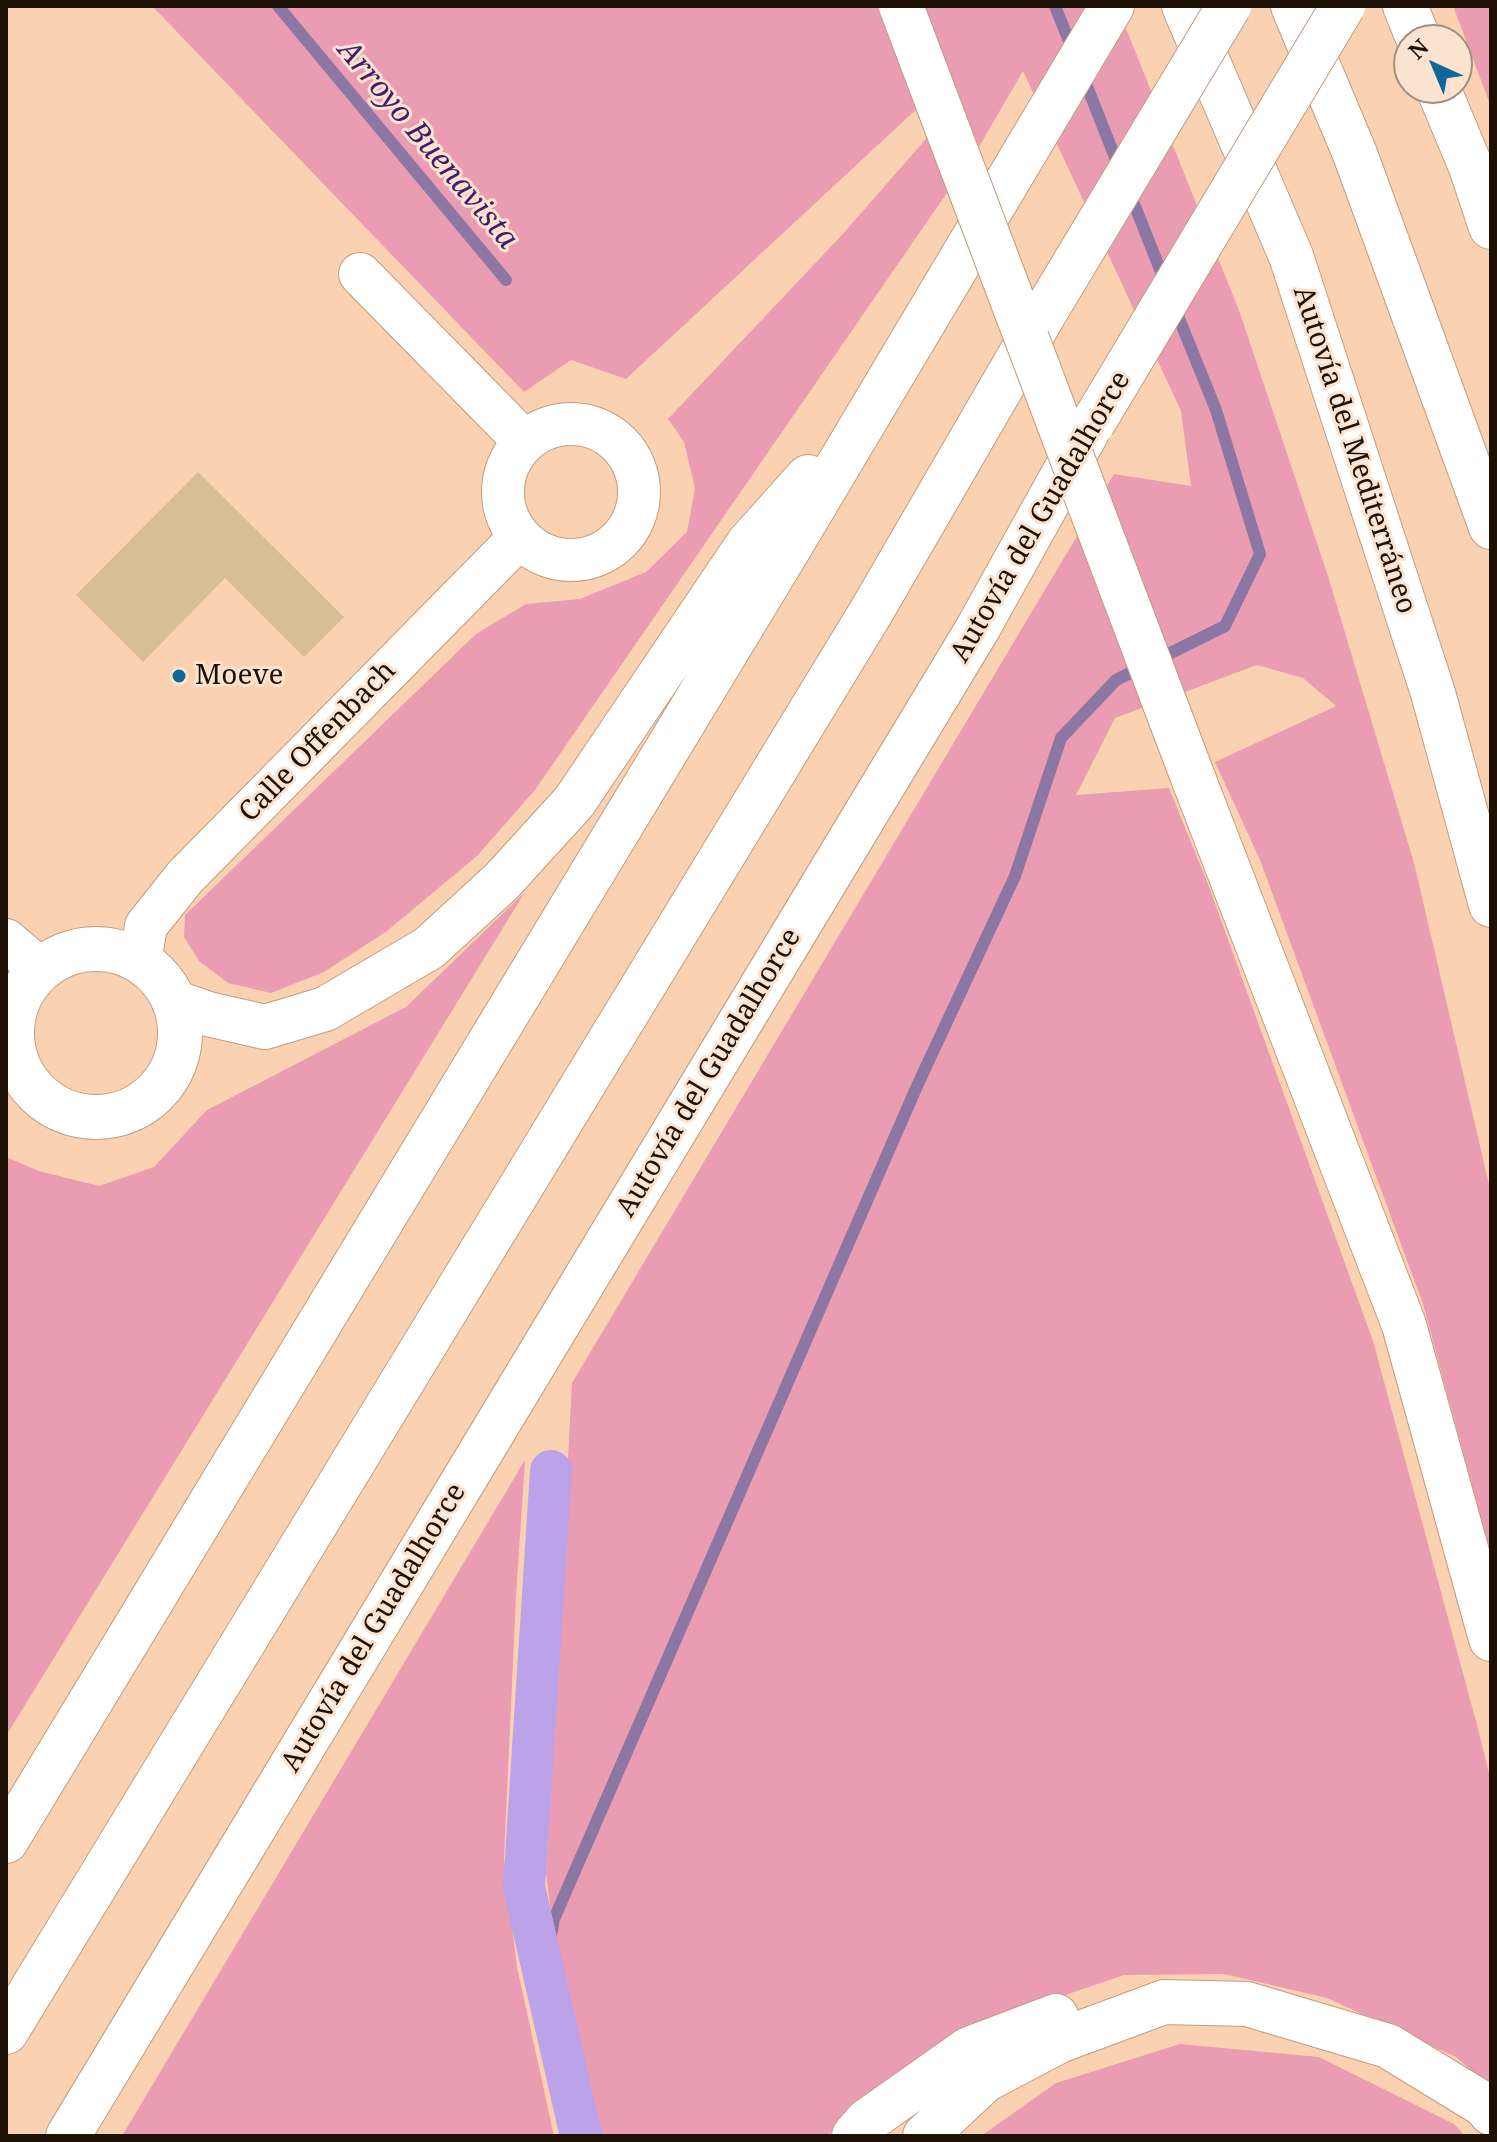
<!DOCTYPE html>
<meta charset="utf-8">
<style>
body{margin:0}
#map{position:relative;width:1497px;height:2142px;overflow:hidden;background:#fad2b2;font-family:"Noto Serif",serif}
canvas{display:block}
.frame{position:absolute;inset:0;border:8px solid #1d1005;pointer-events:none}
.north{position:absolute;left:1393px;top:24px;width:80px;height:80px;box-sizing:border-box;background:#fbe3d0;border:2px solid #a28f7f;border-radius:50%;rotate:316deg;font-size:22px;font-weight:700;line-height:32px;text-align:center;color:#1d1005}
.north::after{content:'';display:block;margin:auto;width:28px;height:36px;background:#106697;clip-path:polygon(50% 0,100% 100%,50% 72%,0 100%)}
</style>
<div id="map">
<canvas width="1497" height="2142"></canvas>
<div class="frame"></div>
<div class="north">N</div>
</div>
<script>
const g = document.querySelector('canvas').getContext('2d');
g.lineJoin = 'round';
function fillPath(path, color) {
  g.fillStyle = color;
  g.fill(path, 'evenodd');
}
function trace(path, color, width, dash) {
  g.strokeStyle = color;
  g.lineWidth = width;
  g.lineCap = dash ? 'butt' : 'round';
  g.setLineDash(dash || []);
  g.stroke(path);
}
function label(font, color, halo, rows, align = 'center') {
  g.font = font + ' "Noto Serif",serif';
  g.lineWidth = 6;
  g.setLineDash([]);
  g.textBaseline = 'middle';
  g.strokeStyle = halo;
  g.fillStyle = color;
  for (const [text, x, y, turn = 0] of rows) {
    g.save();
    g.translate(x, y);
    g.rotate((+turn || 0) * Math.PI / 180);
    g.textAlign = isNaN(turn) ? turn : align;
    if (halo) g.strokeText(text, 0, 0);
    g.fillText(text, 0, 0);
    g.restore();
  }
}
const green = new Path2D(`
 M152 6H1117L1240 313 1328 576 1414 863 1491 1193V1556L1423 1304 1260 860 1215 762 1336 706 1303 678 1257 665 1115 718 1076 795 1169 788 1208 884 1373 1341 1477 1725 1491 1781V2087L1456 2057 1327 1998 1224 1974 1124 1975 992 2020 879 2086 827 2136H598L555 1945 546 1873 572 1383 1114 474 1191 486 1181 411 1023 71 980 145 535 790 477 856 387 931 324 972 271 993 228 983 199 961 184 937 185 915 476 634 526 604 580 599 646 572 687 532 695 488 684 442 668 419 841 236 960 100 950 78 626 379 571 360 524 392Z
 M1453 6H1491V107Z
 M525 892 6 1736V1157L39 1171 99 1186 154 1167 207 1110 406 1007Z
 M525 1460 516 1596 504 1859 517 1967 554 2136H122Z
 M1180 2044 1319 2057 1454 2124 1465 2136H981L1056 2083Z`);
const stream = new Path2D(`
 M278 6 506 280
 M1055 6 1073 51
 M1083 76 1120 170
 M1129 191 1165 282
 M544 1975 554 1919 917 1086 1015 876 1061 738 1116 680 1225 626 1260 554 1216 410 1174 306`);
const canal = new Path2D(`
 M551 1471 524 1887 581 2136`);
const building = new Path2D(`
 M198 472 344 617 304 657 225 578 143 662 76 595Z`);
const minor = new Path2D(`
 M360 274 525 442
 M503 492a68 68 0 1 1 136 0a68 68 0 1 1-136 0Z
 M6 940 41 970
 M140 962 146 926 185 877 520 537`);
const major = new Path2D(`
 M12 1033a84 84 0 1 1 168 0a84 84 0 1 1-168 0Z`);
const highway = new Path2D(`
 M1184 6 1291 256 1433 693 1491 905
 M1293 6 1355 154 1491 527
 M1405 6 1419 40
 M1438 88 1471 167 1491 227
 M1192 775 1404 1325 1491 1639
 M174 1002 208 1014 265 1027 325 1009 429 948 502 881 574 802 748 544 808 477
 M6 1841 789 548 1112 6
 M6 2032 871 612 1044 314
 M68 2136 978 628 1087 432
 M854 2136 867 2121 969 2049 1056 2016
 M925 2136 985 2080 1059 2041 1164 2002 1247 2004 1388 2046 1483 2104 1491 2113`);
const highwayBridge = new Path2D(`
 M901 6 1192 775
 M1047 309 1229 6
 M1093 423 1343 6`);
const markers = [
 [179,676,8,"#106697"]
];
const streetNames = [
 ["Autovía del Mediterráneo",1354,450,72],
 ["Autovía del Guadalhorce",1041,517,-60],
 ["Calle Offenbach",318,742,-46],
 ["Autovía del Guadalhorce",709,1073,-59],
 ["Autovía del Guadalhorce",374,1628,-59]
];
const poiNames = [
 ["Moeve",195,676]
];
const waterNames = [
 ["Arroyo Buenavista",427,145,50]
];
fillPath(green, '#ea9db2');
trace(stream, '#8c76a4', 12);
trace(canal, '#bca2e8', 42);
fillPath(building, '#d7be94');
trace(minor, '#c19c7d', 44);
trace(major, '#c19c7d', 46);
trace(highway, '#c19c7d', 46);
trace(minor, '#fff', 42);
trace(major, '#fff', 44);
trace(highway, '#fff', 44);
trace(highwayBridge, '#c19c7d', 46, []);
trace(highwayBridge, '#fff', 44);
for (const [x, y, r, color] of markers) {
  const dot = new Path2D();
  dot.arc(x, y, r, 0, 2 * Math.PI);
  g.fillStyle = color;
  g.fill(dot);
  trace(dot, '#fbe3d0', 3);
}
label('28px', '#1d1005', '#fbe3d0', streetNames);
label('28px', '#1d1005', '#fbe3d0', poiNames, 'left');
label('italic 30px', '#421c6c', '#fbe3d0', waterNames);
</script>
